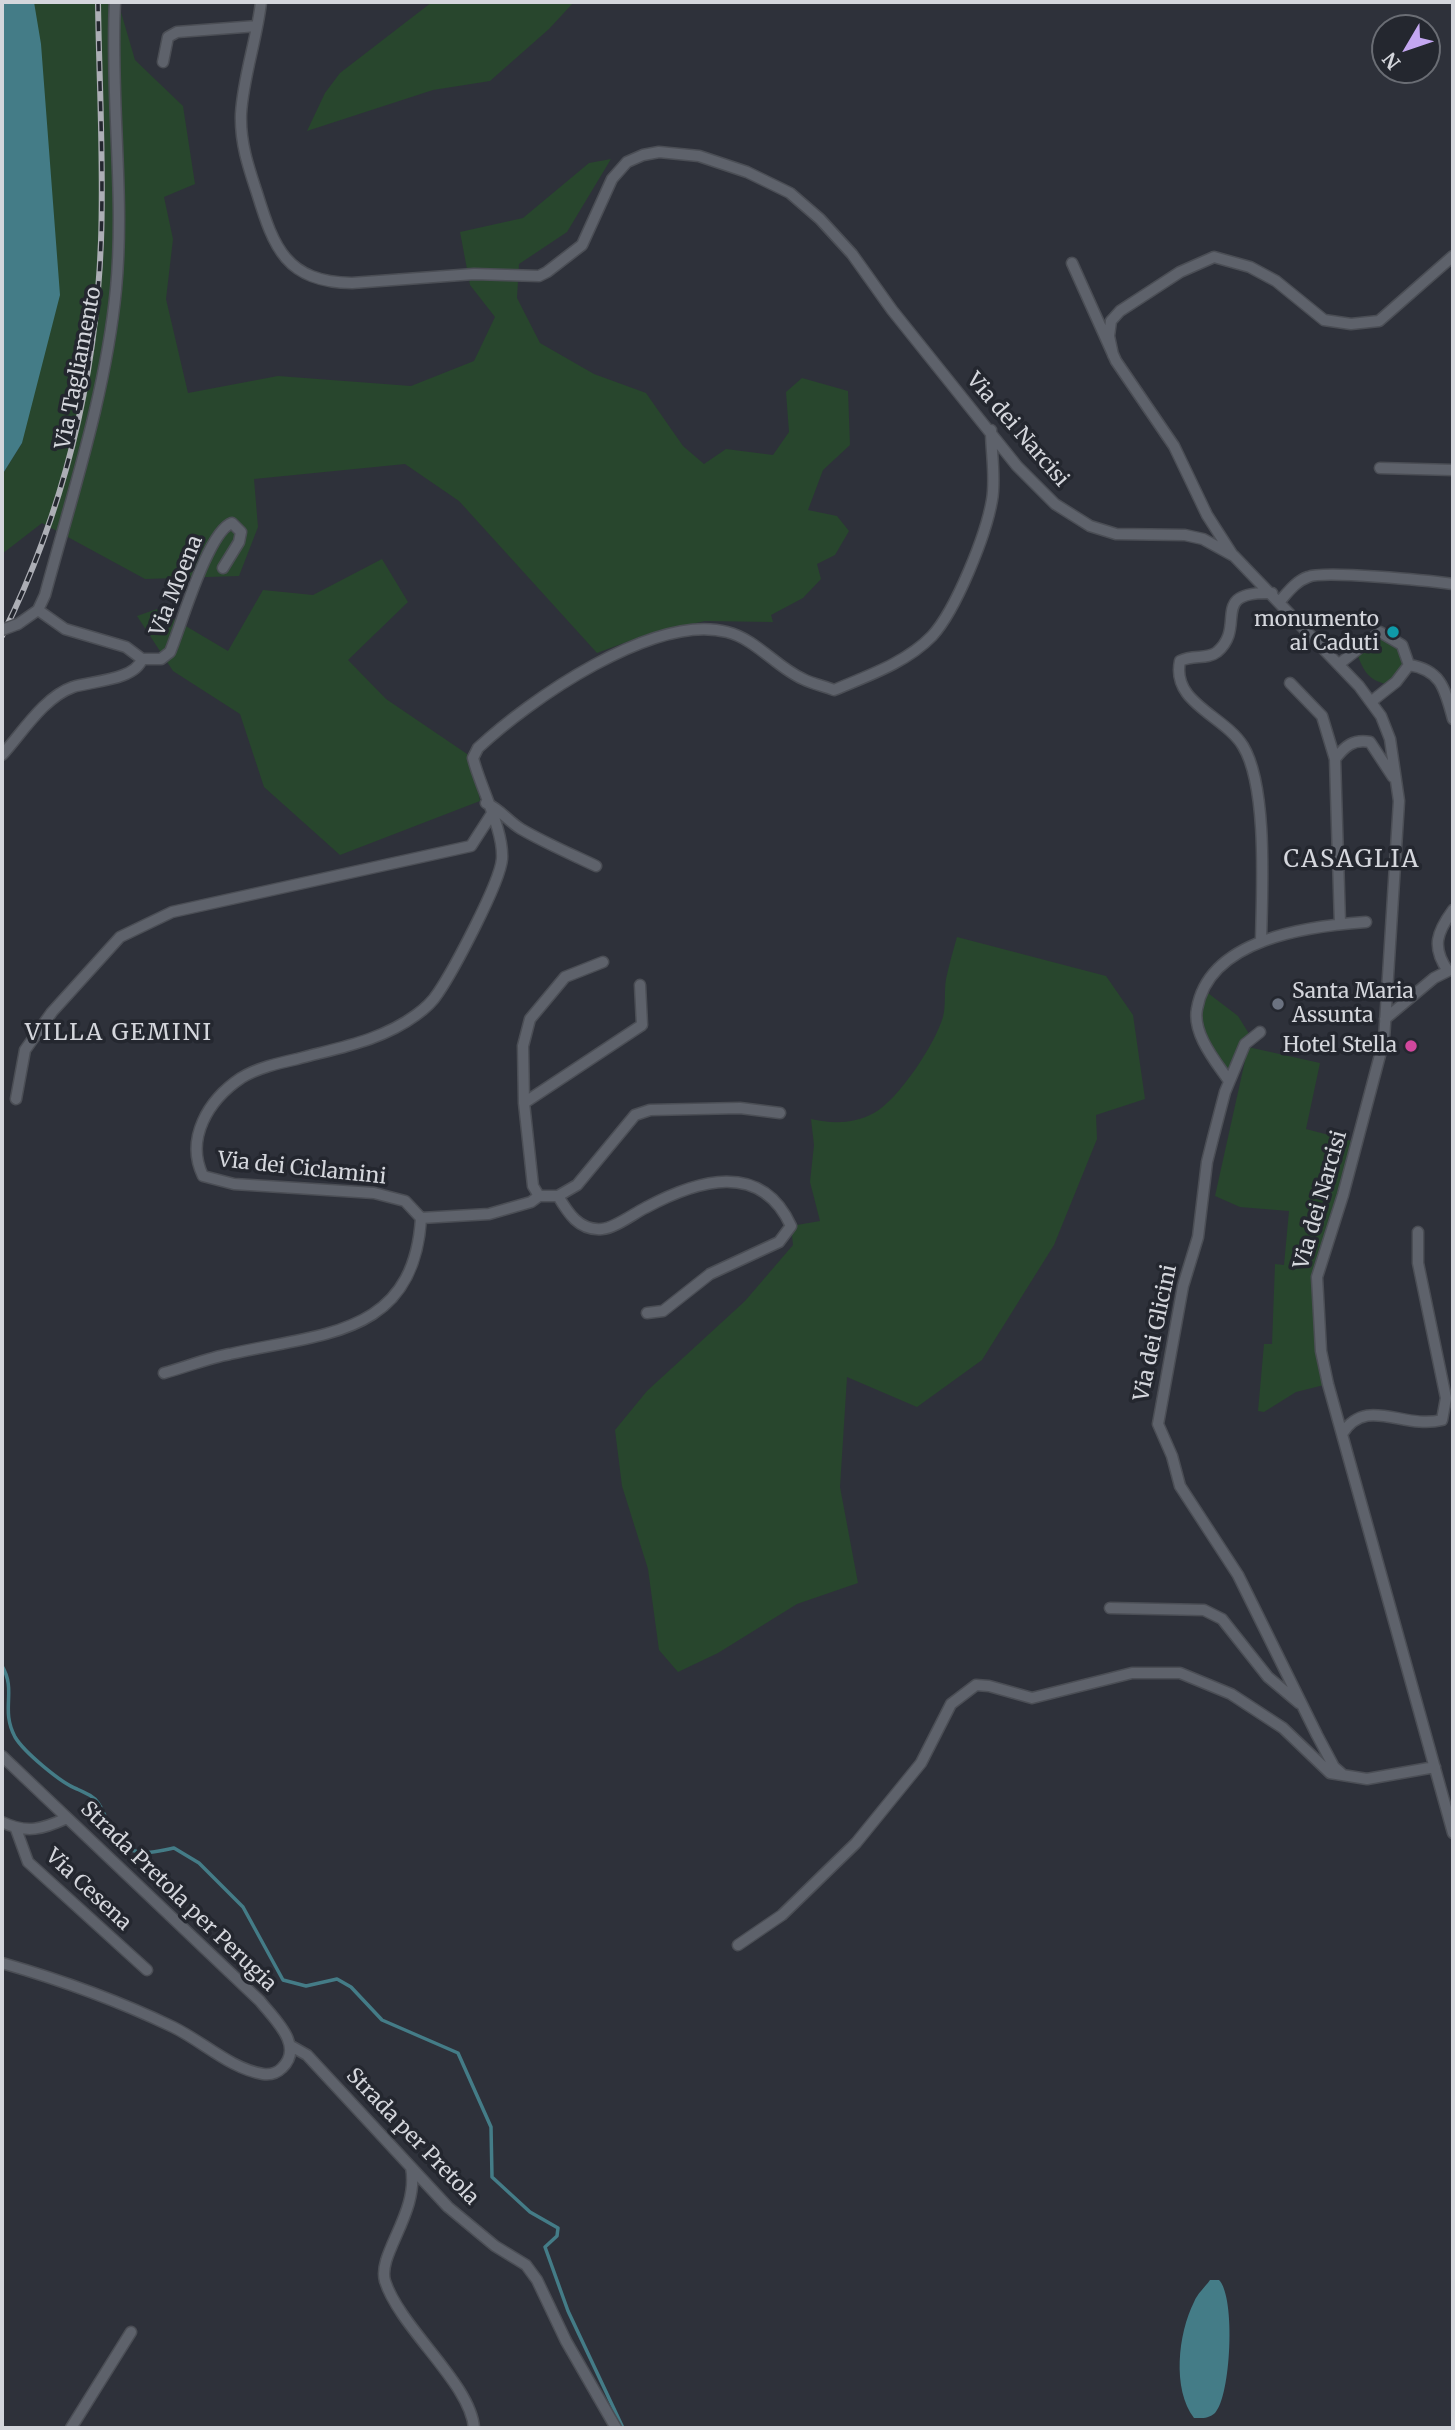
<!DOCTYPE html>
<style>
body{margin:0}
#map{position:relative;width:1455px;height:2430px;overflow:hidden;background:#2e313a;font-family:Merriweather,serif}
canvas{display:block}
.frame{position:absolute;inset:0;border:4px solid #d4d6dc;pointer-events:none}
.north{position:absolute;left:1371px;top:14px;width:70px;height:70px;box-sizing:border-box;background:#24272f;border:2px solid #6a6d74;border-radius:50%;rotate:231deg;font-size:19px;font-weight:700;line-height:28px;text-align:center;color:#d4d6dc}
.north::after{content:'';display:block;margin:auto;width:24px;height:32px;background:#c4a7f1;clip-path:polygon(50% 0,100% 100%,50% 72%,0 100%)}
</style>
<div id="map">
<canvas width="1455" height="2430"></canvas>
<div class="frame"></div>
<div class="north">N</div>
</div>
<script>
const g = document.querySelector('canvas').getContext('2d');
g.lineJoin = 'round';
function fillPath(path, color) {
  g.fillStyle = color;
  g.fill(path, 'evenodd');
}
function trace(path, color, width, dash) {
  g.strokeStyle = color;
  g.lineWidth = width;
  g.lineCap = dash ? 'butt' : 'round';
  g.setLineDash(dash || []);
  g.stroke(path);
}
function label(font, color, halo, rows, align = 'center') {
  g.font = font + ' Merriweather,serif';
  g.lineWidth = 7;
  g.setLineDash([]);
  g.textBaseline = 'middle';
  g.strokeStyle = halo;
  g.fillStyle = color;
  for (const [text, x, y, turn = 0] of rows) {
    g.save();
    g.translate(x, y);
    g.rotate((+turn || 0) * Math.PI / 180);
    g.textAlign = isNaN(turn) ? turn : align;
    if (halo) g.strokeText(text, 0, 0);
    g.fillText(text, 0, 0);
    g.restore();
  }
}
const green = new Path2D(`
 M33 2H118L135 60 183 106 195 184 164 197 173 239 166 299 188 393 278 376 411 386 474 361 495 317 470 285 460 232 523 218 589 163 611 159 567 232 519 264 517 298 540 343 594 374 646 393 683 446 704 464 726 449 773 455 789 432 786 392 802 378 848 391 850 445 823 470 808 510 837 516 849 531 835 555 817 564 821 579 803 598 771 615 773 622 705 621 651 633 597 653 459 501 405 464 254 479 258 527 239 576 145 579 42 523 2 554V475L22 443Z
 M432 2H574L549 29 490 81 433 90 307 131 325 93 340 73Z
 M382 559 408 602 348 660 386 699 473 758 480 801 340 855 264 787 240 714 173 671 137 616 157 609 228 651 263 590 313 595Z
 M1381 637 1400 650 1404 666 1386 684C1369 680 1364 672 1358 656Z
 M957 937 1106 976 1133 1015 1145 1099 1096 1115 1097 1139 1054 1245 982 1360 917 1407 847 1377 840 1487 858 1583 797 1604 718 1653 678 1672 659 1650 648 1569 622 1486 615 1430 647 1391 745 1301 793 1245 791 1226 820 1221 810 1182 814 1145 811 1119C832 1124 854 1124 874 1113 899 1099 935 1044 943 1017 946 1005 944 992 946 979 949 965 953 951 957 937Z
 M1204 990 1238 1016 1251 1037 1229 1081 1200 1032Z
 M1248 1047 1320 1063 1306 1129 1352 1141 1317 1277 1328 1384 1296 1392 1264 1412 1258 1411 1264 1344H1272L1275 1264 1284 1265 1289 1211 1240 1207 1215 1196Z`);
const water = new Path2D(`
 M2 2H34L41 44 60 295 22 443 2 475Z
 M1210 2280H1219C1236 2297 1231 2397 1215 2413 1208 2419 1202 2418 1194 2418 1172 2389 1178 2334 1194 2302 1197 2294 1205 2287 1210 2280Z`);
const stream = new Path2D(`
 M2 1666C17 1691 0 1709 15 1737 24 1752 61 1783 77 1789 85 1793 88 1793 95 1799 110 1815 107 1842 131 1850 145 1855 160 1851 174 1848L199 1863 243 1907 283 1980 306 1986 337 1979 351 1987 382 2020 458 2053 491 2127 492 2177 530 2212 558 2228 557 2236 545 2247 568 2311 623 2428`);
const minor = new Path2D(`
 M261 2C257 39 243 77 241 114 240 142 248 166 257 193 274 248 286 282 352 283L474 274 539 276 547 272 582 245 612 179 627 162 643 155 659 152 699 156 747 172 790 193 820 219 852 254 892 310 1017 466 1055 504 1090 526 1116 534 1185 535 1203 539 1234 556 1359 686 1381 716 1390 739 1399 801 1384 1040 1343 1195 1317 1277 1321 1351 1328 1384 1453 1833
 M163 62 168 37 177 32 257 26
 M1072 263 1116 361 1174 446 1207 515 1232 554
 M1113 355 1109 336 1111 321 1120 311 1180 272 1214 257 1250 267 1276 281 1324 320 1351 324 1379 321 1453 256
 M1380 468 1453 470
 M1280 601C1288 592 1296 581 1308 577 1324 570 1431 581 1453 584
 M18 624 38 610 45 595C72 495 106 393 116 289 125 194 110 97 115 2
 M142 659H161L170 652C181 626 208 531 232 523L241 532 239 542 223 568
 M1339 664 1380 632 1402 645 1409 665 1396 682 1372 701
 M1409 665C1442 670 1445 690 1453 719
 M1290 683 1322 716 1335 759 1340 924
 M2 755C22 733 44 697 73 687 93 681 135 680 142 659L126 647 65 629 38 610
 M1335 759C1345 746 1353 739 1370 742L1393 777
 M486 803C501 810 508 821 521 829 545 843 571 854 596 866
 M1261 941C1262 892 1268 787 1243 746 1224 715 1171 703 1180 661 1193 654 1207 660 1217 652 1248 626 1207 591 1272 593
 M1385 1019 1434 978 1448 971C1431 947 1437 932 1453 910
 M1260 1032 1245 1044 1225 1092 1213 1138 1207 1162 1198 1237 1183 1286 1158 1424 1172 1456 1180 1486 1238 1575 1317 1735 1334 1767 1342 1774
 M1229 1081C1217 1063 1192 1034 1197 1009 1209 938 1310 926 1366 922
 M16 1099 25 1050 52 1012 120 937 172 912 471 846 491 815
 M524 1103 523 1046 530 1019 565 977 603 962
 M539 1196 533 1186 524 1103 642 1025 640 985
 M558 1196C568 1213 579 1231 602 1229 615 1228 633 1214 645 1208 697 1180 761 1160 791 1226L779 1242 710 1274 663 1311 647 1313
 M421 1218 489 1214 531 1202 539 1196H558L577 1185 635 1115 650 1110 740 1108 780 1113
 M164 1373C186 1367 208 1358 230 1354 321 1333 414 1337 421 1218L405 1201 374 1193 234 1184 203 1176C185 1139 208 1100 241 1078 257 1068 279 1063 297 1059 337 1048 381 1041 416 1015 423 1010 433 1001 438 993 453 971 500 883 502 859 504 830 480 787 473 758L478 748C529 700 654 613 727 632 756 639 776 667 803 679 813 684 824 686 834 690 867 676 906 663 932 636 956 610 986 535 992 500 996 478 991 452 991 430
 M1342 1434C1366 1395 1403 1430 1442 1420L1446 1398 1418 1263V1232
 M1110 1608 1204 1610 1222 1619 1268 1677 1299 1703
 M2 1756 260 2001C274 2019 305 2046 282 2068 277 2073 270 2075 263 2074 231 2069 202 2041 173 2027 117 2000 61 1980 2 1963
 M2 1822C27 1834 43 1829 67 1818
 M16 1829 28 1862 147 1970
 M738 1945 782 1915 856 1843 921 1763 951 1704 976 1685 989 1686 1032 1698 1132 1673H1180L1231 1694 1283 1728 1330 1773 1367 1779 1435 1767
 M291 2046 307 2055 448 2207 495 2246 526 2265 537 2280 566 2341 616 2428
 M411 2167C420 2212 377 2254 385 2281 400 2328 471 2384 474 2428
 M71 2428 131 2332`);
const rail = new Path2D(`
 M2 636C63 513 96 379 101 241 104 162 99 81 98 2`);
const minorBridge = new Path2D(`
 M2 630 18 624`);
const markers = [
 [1393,632,7,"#0f9aa8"],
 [1278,1004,7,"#6b7280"],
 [1411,1046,7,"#d1479c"]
];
const streetNames = [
 ["Via Tagliamento",79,368,-79],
 ["Via dei Narcisi",1017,430,49],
 ["Via Moena",177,586,-68],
 ["Via dei Ciclamini",302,1169,6],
 ["Via dei Narcisi",1321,1200,-74],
 ["Via dei Glicini",1156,1333,-78],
 ["Via Cesena",88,1890,43],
 ["Strada Pretola per Perugia",178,1897,44],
 ["Strada per Pretola",412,2137,46]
];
const poiNames = [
 ["monumento",1379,620],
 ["ai Caduti",1379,644],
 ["Santa Maria",1292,992,"left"],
 ["Assunta",1292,1016,"left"],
 ["Hotel Stella",1397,1046]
];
const neighbourhoodNames = [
 ["VILLA GEMINI",119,1033]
];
const quarterNames = [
 ["CASAGLIA",1352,860]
];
fillPath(green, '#28462d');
fillPath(water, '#447c87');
trace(stream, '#447c87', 3.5);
trace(minor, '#4b4e55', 13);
trace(minor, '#5e626b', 10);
trace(rail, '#acaeb5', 6);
trace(rail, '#24272f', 3.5, [10]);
trace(minorBridge, '#4b4e55', 13, []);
trace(minorBridge, '#5e626b', 10);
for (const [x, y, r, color] of markers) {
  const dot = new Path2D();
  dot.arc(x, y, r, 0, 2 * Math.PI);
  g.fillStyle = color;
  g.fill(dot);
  trace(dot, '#24272f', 2.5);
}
label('21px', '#d4d6dc', '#24272f', streetNames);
label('21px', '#d4d6dc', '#24272f', poiNames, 'right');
g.letterSpacing = '2px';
label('23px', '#d4d6dc', '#24272f', neighbourhoodNames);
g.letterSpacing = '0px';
g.letterSpacing = '2px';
label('24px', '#d4d6dc', '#24272f', quarterNames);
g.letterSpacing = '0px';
</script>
